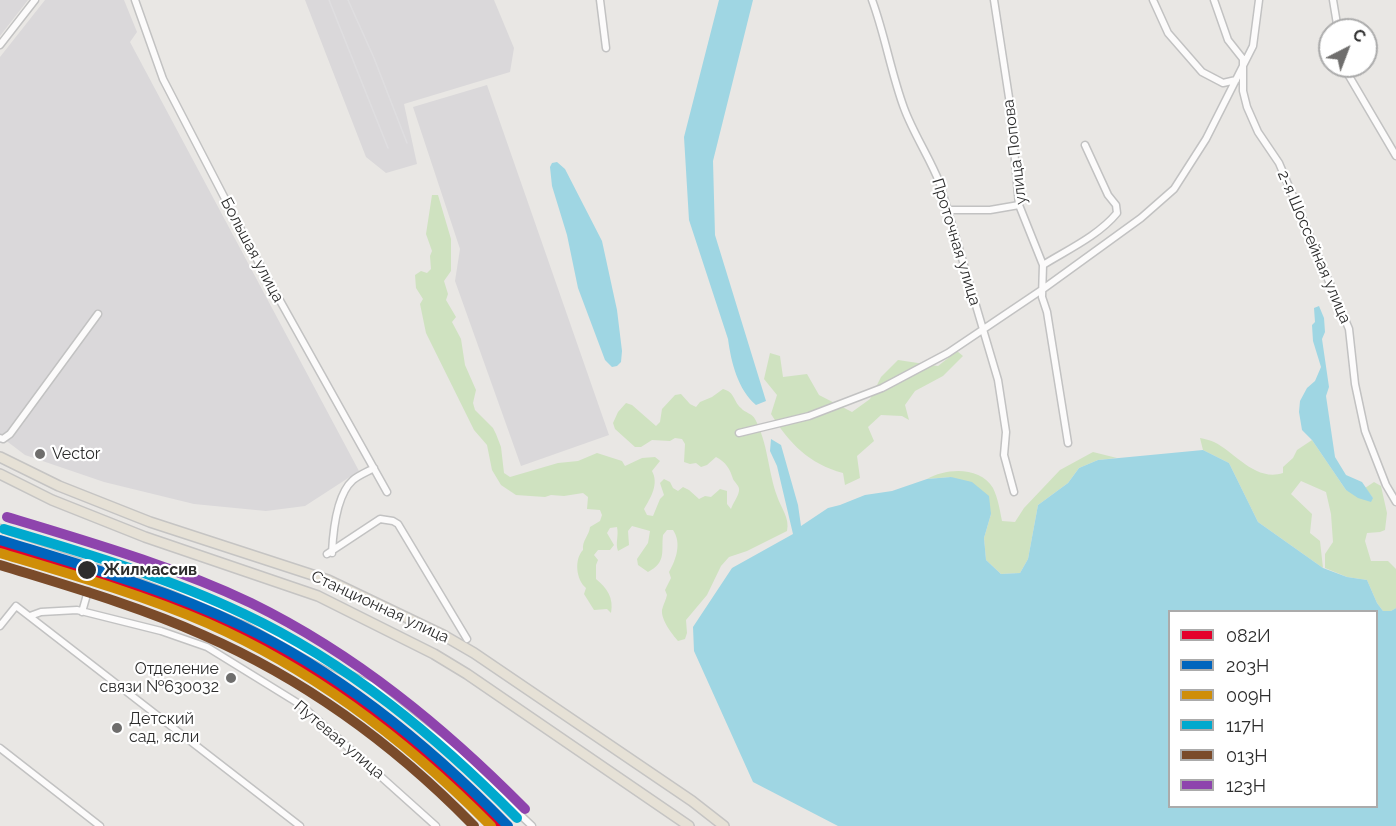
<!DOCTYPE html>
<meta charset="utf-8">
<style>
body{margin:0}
#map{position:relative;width:1396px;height:826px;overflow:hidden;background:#e9e7e4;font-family:Raleway,sans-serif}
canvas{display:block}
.legend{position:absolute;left:1168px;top:610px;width:210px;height:198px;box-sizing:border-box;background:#fff;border:2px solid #ababab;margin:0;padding:8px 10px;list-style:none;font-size:18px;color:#2d2d2d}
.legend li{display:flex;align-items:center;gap:12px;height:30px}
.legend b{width:30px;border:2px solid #ababab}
.north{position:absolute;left:1318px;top:18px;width:60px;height:60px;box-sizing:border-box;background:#fff;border:2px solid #ababab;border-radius:50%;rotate:42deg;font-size:16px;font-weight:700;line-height:24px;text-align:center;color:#2d2d2d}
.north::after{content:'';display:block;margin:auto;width:21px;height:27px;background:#6f6e6d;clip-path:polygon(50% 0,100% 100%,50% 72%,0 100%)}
</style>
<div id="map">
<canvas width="1396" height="826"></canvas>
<ul class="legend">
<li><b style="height:8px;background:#e4002b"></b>082И</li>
<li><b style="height:8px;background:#0065bd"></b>203Н</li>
<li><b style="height:8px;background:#cf8e09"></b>009Н</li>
<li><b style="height:8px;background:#00a9ce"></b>117Н</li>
<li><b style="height:8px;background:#7a4b2a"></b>013Н</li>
<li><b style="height:8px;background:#8e44ad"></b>123Н</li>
</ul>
<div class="north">С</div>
</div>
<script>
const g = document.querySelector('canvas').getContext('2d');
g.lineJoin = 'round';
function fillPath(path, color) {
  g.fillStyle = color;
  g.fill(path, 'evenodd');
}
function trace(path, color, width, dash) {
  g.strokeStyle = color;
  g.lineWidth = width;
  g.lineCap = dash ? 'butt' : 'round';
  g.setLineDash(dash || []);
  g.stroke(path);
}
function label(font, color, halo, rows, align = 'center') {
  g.font = font + ' Raleway,sans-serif';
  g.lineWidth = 4.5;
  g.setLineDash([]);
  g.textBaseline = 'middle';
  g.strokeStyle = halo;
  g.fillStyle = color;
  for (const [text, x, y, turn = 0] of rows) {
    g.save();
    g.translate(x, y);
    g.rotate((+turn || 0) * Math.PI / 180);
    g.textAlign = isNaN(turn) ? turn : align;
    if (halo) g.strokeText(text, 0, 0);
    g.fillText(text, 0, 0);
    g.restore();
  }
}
const industrial = new Path2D(`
 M0 0H28L0 36Z
 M45 0H124L137 32 130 42 359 471 305 506 266 511 194 504 104 482 25 455 0 436V57Z
 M305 0H494L514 48 510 72 404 104 417 164 386 173 366 157Z
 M487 85 609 435 521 466 455 281 460 249 413 107Z`);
const green = new Path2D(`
 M432 195H438L451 239V271L444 281 448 294 446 300 456 317 452 322 461 339 465 365 476 390 473 403 475 410 493 428 496 434 501 447 504 473 510 477 558 463 578 461 597 453 622 461 625 466 642 458 655 457 660 461 652 471C659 484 651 497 644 509L647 515 653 516 660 499 664 495 660 483 664 479 670 482 673 488 678 491 683 487 689 490 699 499 705 496 711 497 720 489 727 491V504L731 509C733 503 738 497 739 491 740 486 735 483 733 479 730 469 726 462 716 457L707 465 701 467 696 463 690 464 684 462 685 444 682 439 675 438 670 441 652 440 641 447H635L615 429 613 423 618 412 626 403 632 405 656 426 660 422 662 409 675 395 681 394 690 404 696 407 700 402 712 397 723 389C735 392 733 401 741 408 745 413 752 413 755 419 768 443 768 471 777 496 781 508 790 518 787 531L747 551 729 557 721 566 707 595 686 620 687 633 685 639 678 641C672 634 661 620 662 610 663 605 666 600 667 595L665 590 671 578 669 572C676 560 682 543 673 530H667L663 535C661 551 667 562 648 572L638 565 637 559 648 543 650 531 632 526 628 531 629 545 618 551C615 543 619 536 617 527L610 528 607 533 614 545 610 550H598L594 555 598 560 596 565V579C607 588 614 598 611 613L607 609 594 610 584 594 586 588C576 580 574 559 583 550 582 540 589 536 590 527L600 521 602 515 600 510 587 509 588 497 583 493 564 496 551 495 545 497 516 495 501 485 492 470 487 445 474 430 426 333 420 304 423 299 416 288 415 275 421 271 427 273 431 269 430 256 432 251 426 234Z
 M957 351 963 356 943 376 915 391 905 405 909 420 902 416 881 415 868 427 874 441 857 456 860 478 845 485 843 473C809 464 789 443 771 414L777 395 764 379 770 353 780 356 783 377 807 374 819 395 852 412 870 399 881 377 898 360 938 366Z
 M1200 438C1205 439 1210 440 1214 442 1235 452 1255 482 1283 473V467L1293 458 1297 450 1312 440 1346 490 1373 498 1365 488 1374 482 1381 486 1387 513 1385 530 1380 532 1367 533 1365 541 1371 561H1388L1396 569V608L1391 611H1383L1377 603 1367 580 1347 577 1325 568V554L1333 542 1331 514 1326 492 1301 481 1291 494 1312 514 1310 533 1320 541 1323 568 1258 522 1229 463 1203 450Z
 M1093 452 1117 458 1098 460 1079 468 1068 483 1038 505 1028 559 1020 573 1001 574 986 560 984 538 991 514 951 477 927 479C946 468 980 466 993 488 998 498 1000 511 1002 521L1015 522 1024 508 1060 470Z`);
const water = new Path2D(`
 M719 0H753L713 161 715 235 766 401 756 405C738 390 731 362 728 339L689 220 684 137Z
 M557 162 565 169 602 241 617 310 622 351 621 362 617 366 612 367 605 360 578 288 567 235 552 186 550 167 552 163Z
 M1319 306 1324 318 1325 332 1322 339 1329 387 1326 396 1335 457 1346 475 1362 482 1373 498 1371 502 1358 498 1346 490 1312 440 1302 430 1299 412 1300 401 1307 388 1315 381 1321 367 1313 341 1312 325 1315 322 1314 308Z
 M771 439 781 445 798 505 801 526 828 508 840 505 865 495 892 491 927 479 951 477 972 482 989 496 991 514 984 538 986 560 1001 574 1020 573 1028 559 1038 505 1068 483 1079 468 1098 460 1203 450 1229 463 1258 522 1323 568 1347 577 1367 580 1377 603 1383 611H1391L1396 608V826H838L753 782 694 651 693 627 732 568 793 534 777 466 770 451ZM1170 612H1376V806H1170Z`);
const minor = new Path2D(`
 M135 0 163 79 250 247 387 492
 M600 0 606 48
 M872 0C885 35 891 73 904 108 914 135 930 158 940 184L998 380 1006 432 1004 455 1014 492
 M994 0 1010 104 1019 205 1043 265 1042 297 1047 312 1068 443
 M1153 0 1168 33 1202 72 1223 83 1236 80
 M1214 0 1228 40 1243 59V91L1247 107 1258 132 1279 163 1349 329 1355 384 1365 431 1386 485 1396 502
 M1333 0 1338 30
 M0 45 35 0
 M1347 66 1349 76 1396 156
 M946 210H990L1019 205
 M1043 265C1067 250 1098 236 1117 213L1116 205 1108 195 1085 145
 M739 433 809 416 882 388 948 353 1043 289 1141 218 1174 189 1206 139 1253 46 1259 0
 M0 438 3 439 10 434 98 314
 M0 528 134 572 176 588 249 619 334 667 371 685 452 750 532 826
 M332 553C333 532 336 495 353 480 359 475 367 472 374 468
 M327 554 380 519 393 521 398 524 467 639
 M82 612 88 591
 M30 616 41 612 77 610 161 631 207 647 301 705 436 826
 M0 626 16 606 300 826
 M0 748 100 826`);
const primary = new Path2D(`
 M0 457 59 486 150 522 328 580 443 635 474 653 692 801 724 826
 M0 474 52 500 145 537 318 596 434 654 467 674 689 826`);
const rail = new Path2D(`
 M329 0 388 148
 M348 0 374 58 407 143`);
const rail1 = new Path2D(`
 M0 544C58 561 116 577 173 600 300 649 408 729 503 826`);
const rail2 = new Path2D(`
 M0 540C81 565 163 588 240 625 342 674 429 745 508 826`);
const rail3 = new Path2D(`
 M0 553C70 574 140 594 207 623 316 671 408 742 491 826`);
const rail4 = new Path2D(`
 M4 529C85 553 167 577 244 614 348 663 436 736 517 818`);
const rail5 = new Path2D(`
 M0 565C68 586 138 606 203 635 306 680 396 746 474 826`);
const rail6 = new Path2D(`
 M7 517C89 542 173 566 251 603 355 654 444 727 525 809`);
const markers = [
 [40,454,6,"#6f6e6d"],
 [87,570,10,"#2d2d2d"],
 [231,678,6,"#6f6e6d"],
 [117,728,6,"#6f6e6d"]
];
const streetNames = [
 ["улица Попова",1015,152,-97],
 ["Проточная улица",956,242,73],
 ["2-я Шоссейная улица",1314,247,67],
 ["Большая улица",252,250,62],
 ["Станционная улица",380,607,25],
 ["Путевая улица",339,740,40]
];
const poiNames = [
 ["Vector",52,454],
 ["Отделение",219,669,"right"],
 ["связи №630032",219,687,"right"],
 ["Детский",129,719],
 ["сад, ясли",129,737]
];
const stopNames = [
 ["Жилмассив",103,570]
];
fillPath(industrial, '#dad8da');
fillPath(green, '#cfe2c0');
fillPath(water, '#9fd6e3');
trace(minor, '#c2c2c2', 9);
trace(primary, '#c5c4c3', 12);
trace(minor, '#fcfbfb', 6);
trace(primary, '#e6e1d6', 9);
trace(rail, '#dfdee0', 1.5);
trace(rail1, '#e4002b', 10);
trace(rail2, '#0065bd', 10);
trace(rail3, '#cf8e09', 10);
trace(rail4, '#00a9ce', 10);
trace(rail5, '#7a4b2a', 10);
trace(rail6, '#8e44ad', 10);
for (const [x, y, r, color] of markers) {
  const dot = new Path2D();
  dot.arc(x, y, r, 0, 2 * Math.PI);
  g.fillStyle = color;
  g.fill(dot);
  trace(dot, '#fff', 2);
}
label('16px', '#2d2d2d', '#fff', streetNames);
label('16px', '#2d2d2d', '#fff', poiNames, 'left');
label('bold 16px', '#2d2d2d', '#fff', stopNames, 'left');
</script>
